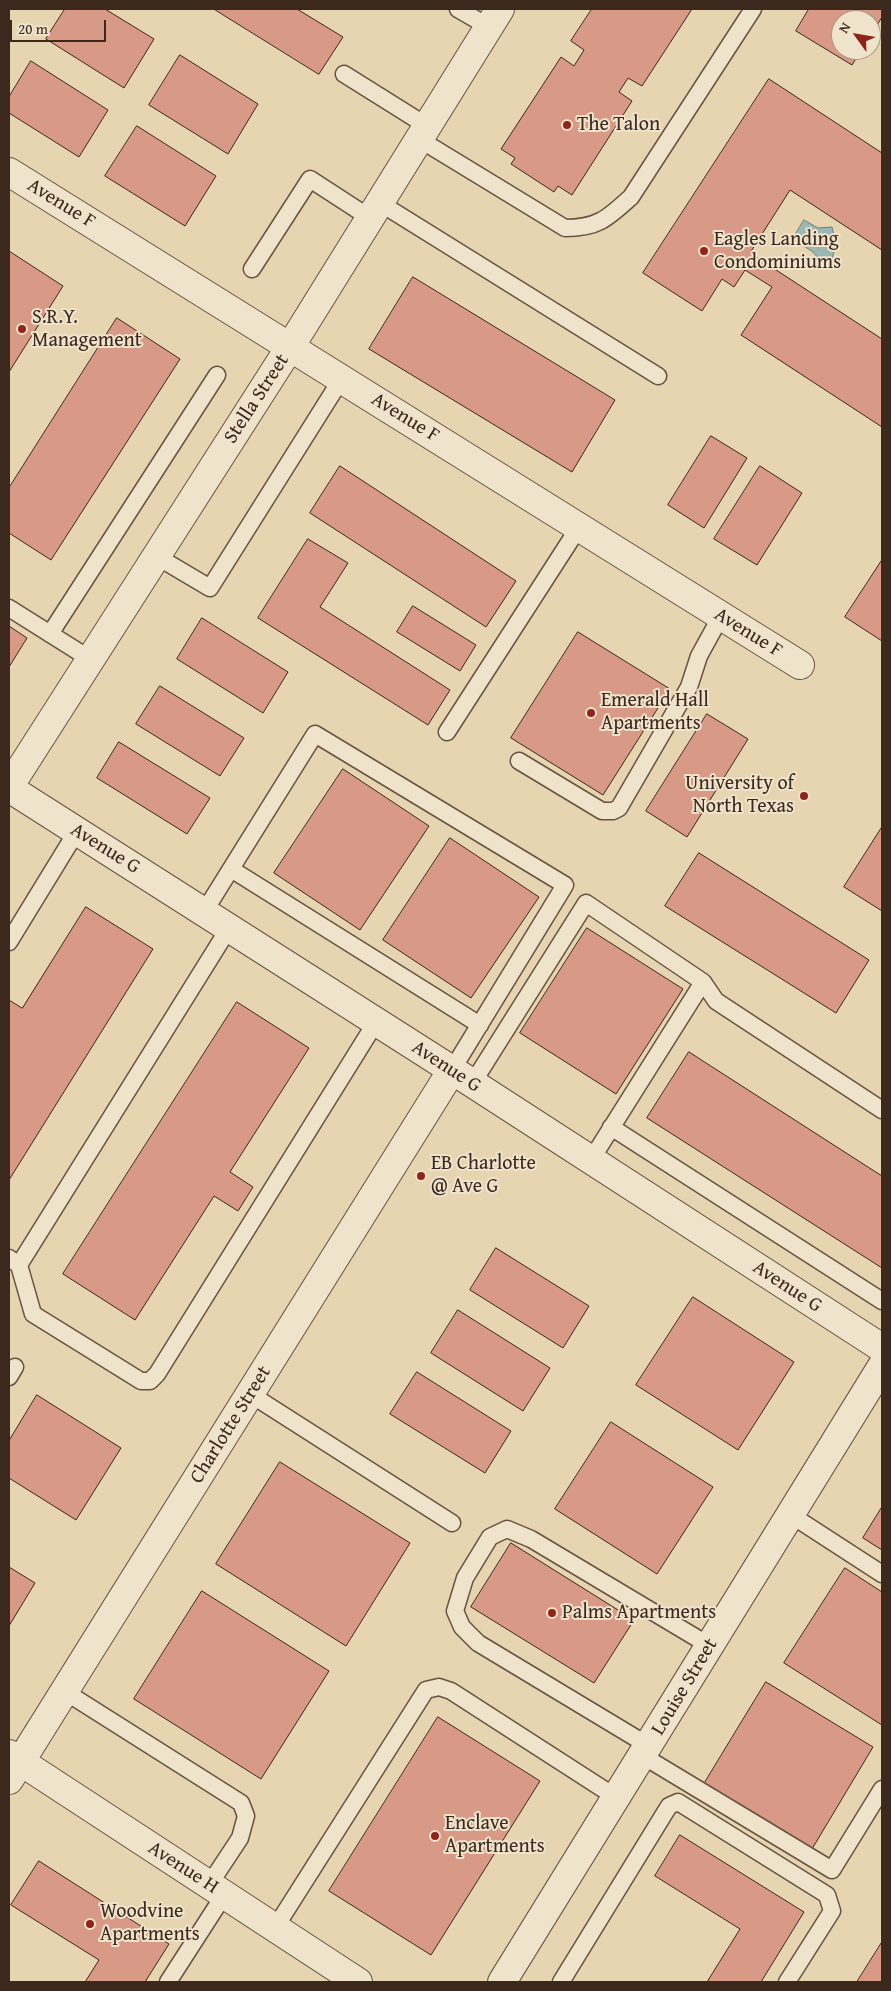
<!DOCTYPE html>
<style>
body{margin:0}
#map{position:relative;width:891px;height:1991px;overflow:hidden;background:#e7d4b0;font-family:"Gentium Book Plus",serif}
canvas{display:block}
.frame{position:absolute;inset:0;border:10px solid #3c281d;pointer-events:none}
.north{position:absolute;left:831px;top:10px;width:50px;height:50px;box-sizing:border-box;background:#efe3cc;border:1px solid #a79886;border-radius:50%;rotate:302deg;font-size:14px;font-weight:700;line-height:20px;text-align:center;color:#3c281d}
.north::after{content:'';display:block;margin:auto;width:18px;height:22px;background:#8f2418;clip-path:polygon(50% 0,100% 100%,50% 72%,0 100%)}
.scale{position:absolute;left:10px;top:20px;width:96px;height:22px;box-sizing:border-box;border:2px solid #3c281d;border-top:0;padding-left:6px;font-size:15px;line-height:18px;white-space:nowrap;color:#3c281d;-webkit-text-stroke:4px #efe3cc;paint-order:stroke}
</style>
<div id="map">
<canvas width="891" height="1991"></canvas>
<div class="frame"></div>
<div class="north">N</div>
<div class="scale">20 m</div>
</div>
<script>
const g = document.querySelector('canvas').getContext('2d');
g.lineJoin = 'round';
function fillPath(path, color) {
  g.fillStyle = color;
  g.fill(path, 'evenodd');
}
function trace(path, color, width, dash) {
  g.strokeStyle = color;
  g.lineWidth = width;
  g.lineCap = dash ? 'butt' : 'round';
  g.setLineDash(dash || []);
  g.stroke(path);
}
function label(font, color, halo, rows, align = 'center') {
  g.font = font + ' "Gentium Book Plus",serif';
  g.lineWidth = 4;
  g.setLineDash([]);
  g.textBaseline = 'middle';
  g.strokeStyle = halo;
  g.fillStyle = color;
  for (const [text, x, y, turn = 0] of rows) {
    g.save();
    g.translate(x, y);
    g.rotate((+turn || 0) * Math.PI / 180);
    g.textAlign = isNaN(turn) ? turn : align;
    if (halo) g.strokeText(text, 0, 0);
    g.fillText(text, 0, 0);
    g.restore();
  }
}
const water = new Path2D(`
 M804 220 818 228 832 227 836 244 832 259 822 263 813 252 793 239Z`);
const building = new Path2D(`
 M65 9H105L154 39 124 88 46 39Z
 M214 9H297L343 37 319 74Z
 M592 9H692L642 86 628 78 619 92 632 101 572 195 558 186 554 192 511 164 515 158 501 149 561 57 574 66 584 50 571 41Z
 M809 9H882V17L871 35V20H841V50H861L852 65 796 31Z
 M180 55 258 104 228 154 149 105Z
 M31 61 108 110 79 157 9 113V97Z
 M769 79 882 153V250L790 190 750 253 882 339V427L741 335 772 287 745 270 734 287 722 279 702 311 643 273Z
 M137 126 216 176 185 226 105 176Z
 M9 251 63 286 9 372Z
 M413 277 615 400 572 472 369 349Z
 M117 318 180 359 51 560 9 533V488Z
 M711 436 747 458 704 528 668 505Z
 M340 466 516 581 486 627 310 513Z
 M760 466 802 493 757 565 714 539Z
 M308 539 348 563 320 607 450 690 428 725 258 618Z
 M882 560V641L845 617Z
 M413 606 476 645 460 671 397 632Z
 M202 618 288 672 263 713 177 659Z
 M9 626 27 638 9 667Z
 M578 632 670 689 603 795 511 738Z
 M160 686 244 738 220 776 136 724Z
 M707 714 748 739 687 837 646 811Z
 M119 742 210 798 187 834 97 778Z
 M343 769 429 826 360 930 274 873Z
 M882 827V911L844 887Z
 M450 838 539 897 471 998 383 940Z
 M699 853 869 960 836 1013 665 906Z
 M86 907 153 949 9 1180V1000L22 1008Z
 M587 928 683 989 616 1094 520 1033Z
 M237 1002 309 1048 230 1172 253 1187 238 1211 214 1196 135 1320 63 1274Z
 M689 1052 882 1176V1268L647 1118Z
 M496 1248 589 1306 563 1348 470 1290Z
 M693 1297 794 1362 738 1450 636 1385Z
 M458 1310 550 1368 523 1411 431 1353Z
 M417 1372 511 1431 485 1473 390 1414Z
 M37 1395 121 1448 76 1520 9 1478V1441Z
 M611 1422 713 1487 657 1574 555 1509Z
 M280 1462 410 1543 346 1646 216 1564Z
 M882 1507V1550L863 1538Z
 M511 1543 634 1620 594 1683 471 1607Z
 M9 1567 35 1583 9 1626Z
 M845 1568 882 1592V1725L784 1663Z
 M202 1591 329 1671 261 1779 134 1699Z
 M766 1682 873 1747 812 1849 704 1784Z
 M438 1717 540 1781 431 1955 329 1891Z
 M680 1835 804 1912 761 1982H707L740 1929 655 1876Z
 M39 1861 169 1944 145 1982H85L99 1960 11 1905Z
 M882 1942V1982H857Z`);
const service = new Path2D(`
 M458 9 489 27
 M344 74 427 126
 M419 139 565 228C598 228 608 218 631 197L753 9
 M380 203 658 376
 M252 269 310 179 370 218
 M156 556 210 588 342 378
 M9 608 90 659
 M50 634 217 375
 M447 732 579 527
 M519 761 602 811H613L619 808 689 687 699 656 721 616
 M231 869 480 1025
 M204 912 315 734 565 885 452 1070
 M9 942 77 831
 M472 1084 586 903 703 982 716 1001 882 1110
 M611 1127 882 1301
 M591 1160 703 982
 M9 1258 19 1265 33 1314 141 1381H150L157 1374 376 1022
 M19 1265 229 928
 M9 1377 15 1367
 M250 1394 452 1523
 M791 1515 882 1574
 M64 1691 241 1803 246 1816 240 1838 209 1885
 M649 1746 478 1643 462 1627 455 1611 465 1578 490 1537 507 1529 531 1539 710 1646
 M643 1756 832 1870 882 1789
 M275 1928 426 1690 439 1687 451 1691 617 1798
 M168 1982 224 1895
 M561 1982 669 1806 678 1802 827 1895 832 1911 787 1982`);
const minor = new Path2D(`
 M9 172 800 665
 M9 787 290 347 500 9
 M9 788 452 1070 882 1348
 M9 1754 358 1982
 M9 1780 452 1070
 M502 1982 882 1366`);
const markers = [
 [567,125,5,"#8f2418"],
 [704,251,5,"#8f2418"],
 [22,329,5,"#8f2418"],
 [591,713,5,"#8f2418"],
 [804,796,5,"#8f2418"],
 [421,1176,5,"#8f2418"],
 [552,1613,5,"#8f2418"],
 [435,1836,5,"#8f2418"],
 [90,1924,5,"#8f2418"]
];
const poiNames = [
 ["The Talon",577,125],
 ["Eagles Landing",714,240],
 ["Condominiums",714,263],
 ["S.R.Y.",32,318],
 ["Management",32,341],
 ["Emerald Hall",601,701],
 ["Apartments",601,724],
 ["University of",794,784,"right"],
 ["North Texas",794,807,"right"],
 ["EB Charlotte",431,1164],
 ["@ Ave G",431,1187],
 ["Palms Apartments",562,1613],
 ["Enclave",445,1824],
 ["Apartments",445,1847],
 ["Woodvine",100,1912],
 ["Apartments",100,1935]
];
const streetNames = [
 ["Avenue F",61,204,32],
 ["Stella Street",257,399,-57],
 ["Avenue F",405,418,32],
 ["Avenue F",748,633,32],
 ["Avenue G",105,849,32],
 ["Avenue G",446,1067,33],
 ["Avenue G",787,1287,33],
 ["Charlotte Street",231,1425,-58],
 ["Louise Street",685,1687,-59],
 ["Avenue H",183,1868,33]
];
fillPath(water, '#99b7b4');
trace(water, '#747e78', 1);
fillPath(building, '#d89986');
trace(building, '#3c281d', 1);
trace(service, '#675342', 19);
trace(minor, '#675342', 30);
trace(service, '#efe3cc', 16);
trace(minor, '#efe3cc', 28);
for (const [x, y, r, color] of markers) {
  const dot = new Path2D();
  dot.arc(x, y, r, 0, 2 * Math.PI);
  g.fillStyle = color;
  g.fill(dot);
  trace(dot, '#efe3cc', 2);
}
label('20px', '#3c281d', '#efe3cc', poiNames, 'left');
label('20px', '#3c281d', '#efe3cc', streetNames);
</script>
